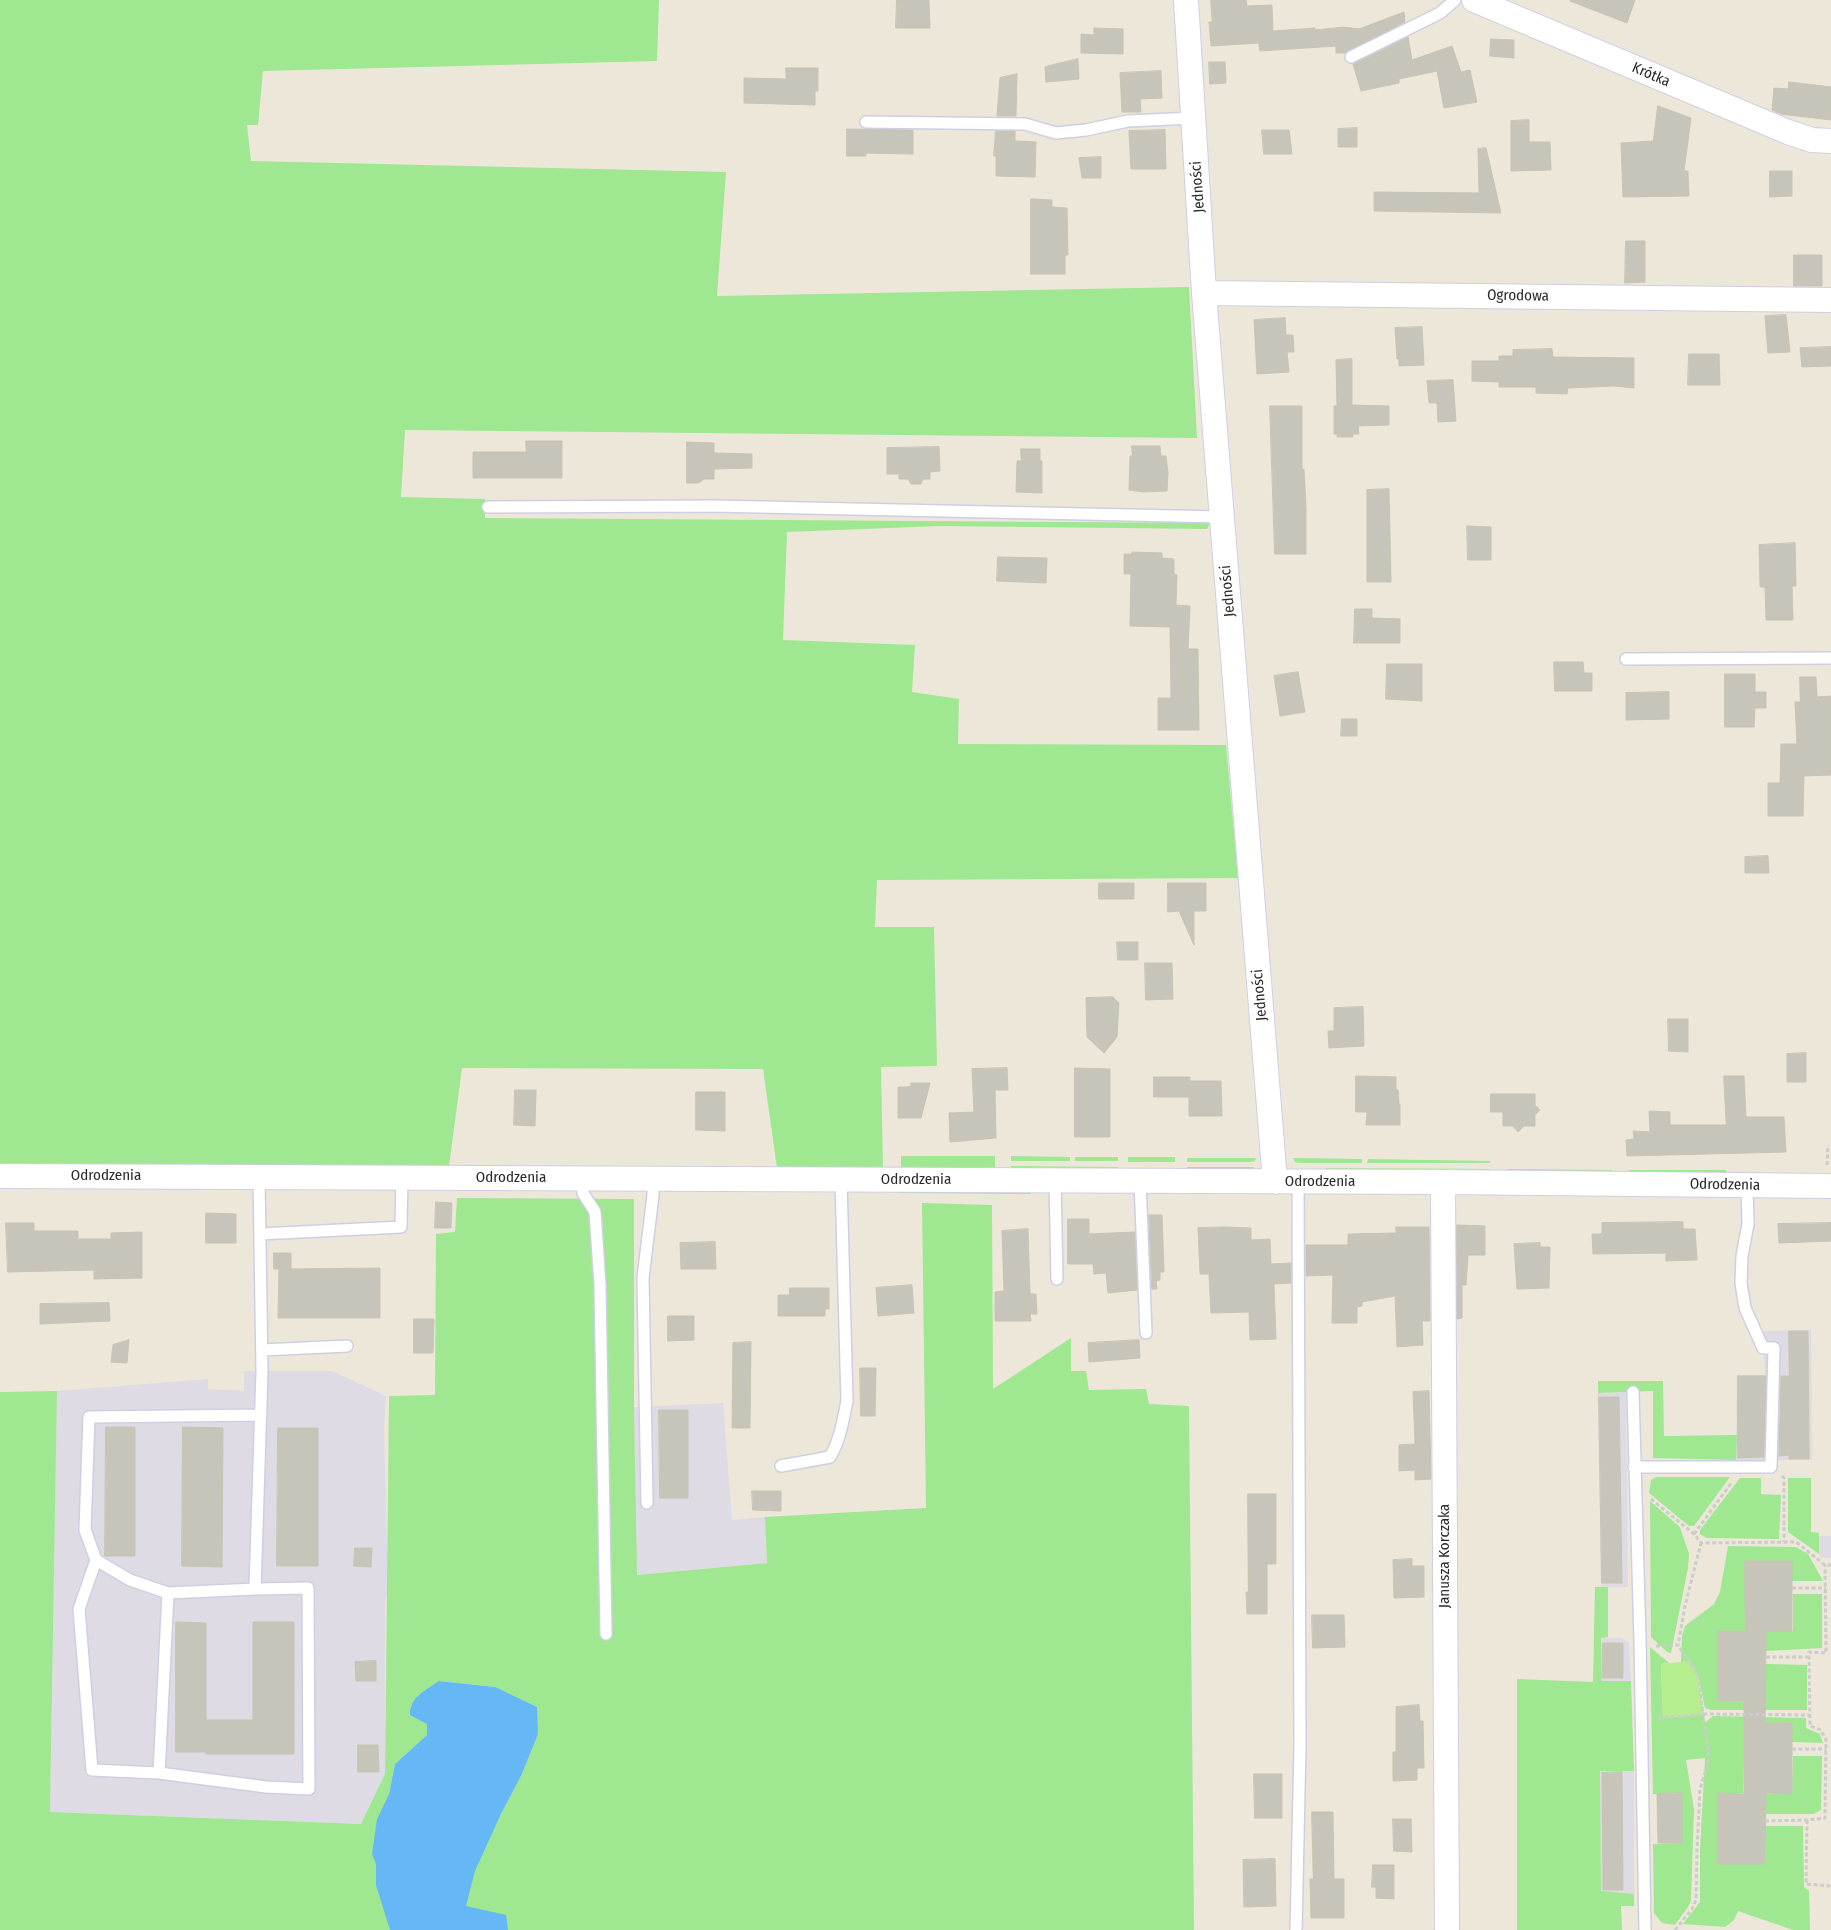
<!DOCTYPE html>
<meta charset="utf-8">
<style>
body{margin:0}
canvas{display:block;background:#ece7d9}
</style>
<canvas width="1831" height="1930"></canvas>
<script>
const g = document.querySelector('canvas').getContext('2d');
g.lineJoin = 'round';
function fillPath(path, color) {
  g.fillStyle = color;
  g.fill(path, 'evenodd');
}
function trace(path, color, width, dash) {
  g.strokeStyle = color;
  g.lineWidth = width;
  g.lineCap = dash ? 'butt' : 'round';
  g.setLineDash(dash || []);
  g.stroke(path);
}
function label(font, color, halo, rows, align = 'center') {
  g.font = font + ' "Fira Sans Condensed",sans-serif';
  g.lineWidth = 4;
  g.setLineDash([]);
  g.textBaseline = 'middle';
  g.strokeStyle = halo;
  g.fillStyle = color;
  for (const [text, x, y, turn = 0] of rows) {
    g.save();
    g.translate(x, y);
    g.rotate((+turn || 0) * Math.PI / 180);
    g.textAlign = isNaN(turn) ? turn : align;
    if (halo) g.strokeText(text, 0, 0);
    g.fillText(text, 0, 0);
    g.restore();
  }
}
const industrial = new Path2D(`
 M1811 1330 1812 1460H1736L1737 1375H1765L1763 1331Z
 M244 1371H332L386 1396 384 1429 388 1576V1592L385 1603V1774L362 1824 50 1812 57 1391 208 1379V1389L244 1391Z
 M1626 1392 1628 1587H1601L1598 1393Z
 M723 1403 732 1520 765 1517 767 1563 636 1575 634 1407Z
 M1819 1536H1831V1558H1820L1819 1554Z
 M1601 1638H1622L1629 1643 1631 1681H1602Z
 M1599 1771H1634V1894L1601 1892Z`);
const green = new Path2D(`
 M0 0H659L657 61 263 71 258 125H247L251 161 726 172 717 296 1189 287 1197 438 405 430 401 497 485 499V518L1210 523 1207 529 940 526 787 532 783 640 915 645 912 692 959 699 958 744 1226 745 1238 878 877 880 875 927H934L937 1066 881 1067 883 1168H777L763 1069 462 1068 449 1166 0 1164Z
 M901 1156H995V1170H901Z
 M1011 1156 1070 1157V1161H1011Z
 M1075 1157H1118V1161H1075Z
 M1128 1157H1175V1162H1128Z
 M1187 1158H1256L1255 1161 1250 1162H1187Z
 M1293 1158 1362 1159V1163H1300L1295 1162Z
 M1368 1159 1490 1161V1163H1367Z
 M1011 1166 1118 1167V1171L1011 1170Z
 M1187 1167H1254L1252 1171H1187Z
 M1326 1168 1490 1169V1172H1325Z
 M1507 1169 1612 1170V1173L1507 1172Z
 M1629 1170H1726V1174L1629 1173Z
 M899 1190H1030V1194L899 1193Z
 M457 1198 634 1199V1407L637 1575 767 1563 765 1517 926 1508 922 1203 992 1205 993 1389 1071 1338V1371H1086L1089 1390 1146 1389 1149 1404 1189 1406 1194 1930H0V1392L57 1391 50 1812 361 1824 385 1774 389 1396 435 1395 436 1234 455 1232ZM439 1681 495 1687 537 1734 521 1776 500 1816 377 1885V1819L389 1794 395 1764 427 1735V1724L417 1696Z
 M1598 1381H1663L1664 1436 1737 1435 1736 1460 1653 1458V1391L1598 1393Z
 M1656 1477H1730L1694 1526H1689L1649 1493 1651 1480Z
 M1740 1478H1761V1494L1781 1495 1779 1539 1707 1538 1700 1534V1530Z
 M1788 1478H1811V1532L1819 1533V1554L1788 1532Z
 M1650 1501 1680 1527 1689 1554 1688 1568 1671 1653 1667 1652 1651 1637Z
 M1728 1546 1796 1547 1808 1554 1823 1581H1792V1561H1745V1631H1718V1701L1765 1702 1766 1664 1807 1665V1710H1711L1705 1708 1698 1676 1689 1661 1681 1662 1682 1636 1685 1626 1714 1604 1720 1592Z
 M1595 1587H1608V1637L1601 1638 1602 1681H1631L1634 1771H1600L1601 1891 1634 1894V1906H1621L1622 1930H1517V1679L1593 1682Z
 M1793 1594H1822V1648L1766 1651V1631H1793Z
 M1650 1647 1669 1663 1661 1664 1663 1718 1704 1714 1705 1723 1713 1716 1806 1718V1728L1820 1734 1823 1743 1792 1742V1723H1745L1743 1793 1718 1794V1864H1765L1766 1826H1803L1804 1887 1809 1891 1810 1930H1793L1738 1911 1734 1920 1725 1927 1683 1924 1700 1902V1850L1705 1758 1686 1760 1694 1809 1691 1900 1688 1907 1675 1925 1662 1923 1654 1913 1653 1844 1682 1843V1793L1653 1794Z
 M1793 1756H1822L1821 1810 1813 1814H1766V1794H1792Z`);
const pitch = new Path2D(`
 M1689 1661 1698 1676 1704 1714 1663 1718 1661 1664Z`);
const water = new Path2D(`
 M439 1681 495 1687 537 1707 538 1734 521 1776 500 1816 475 1871 466 1906 506 1915 508 1930H390L376 1885V1864L372 1854 377 1819 389 1794 395 1764 427 1735V1724L410 1715C410 1696 425 1691 439 1681Z`);
const building = new Path2D(`
 M897 0H929L930 28H896Z
 M1211 0H1246L1247 6 1272 5 1273 31 1315 28V30L1344 27 1359 29 1404 12 1405 22 1345 53H1336V46L1260 51 1259 43 1211 46 1209 22H1212Z
 M1571 0H1635L1627 23 1570 1Z
 M1094 28 1123 29V54L1081 53V34L1094 35Z
 M1408 37 1412 60 1452 46 1461 72 1470 70 1477 102 1444 108 1437 71 1399 79V83L1361 91 1353 64Z
 M1491 39 1514 40V58L1490 56Z
 M1078 59 1079 79 1046 82 1045 67Z
 M1209 62H1225L1226 83 1210 84Z
 M786 68H818V91H815V105L744 103V78L786 79Z
 M1161 71 1162 98 1140 99 1141 112H1122L1120 73Z
 M1017 74 1016 116H997L1000 78Z
 M1789 82 1831 87V120L1781 114 1772 110 1774 88 1788 89Z
 M1658 106 1691 118 1684 171H1688L1689 196 1623 197 1621 143 1653 141Z
 M1529 120V142H1550L1551 170 1511 171V121Z
 M1357 128V147H1338V129Z
 M847 129 913 130V154L866 153V156H847Z
 M1165 130 1166 169H1131L1129 131Z
 M1262 130H1289L1292 154H1264Z
 M996 131H1015V141L1036 142 1035 177 996 176V156H994Z
 M1486 148 1501 213 1374 211V192L1479 193 1478 149Z
 M1101 157V178H1082L1079 158Z
 M1770 171H1792V196L1770 197Z
 M1031 199 1052 200V207L1067 208 1068 255H1065V274H1031Z
 M1626 241H1645V282L1625 283Z
 M1794 255H1822V286H1794Z
 M1786 315 1790 352 1768 353 1765 316Z
 M1285 318 1286 335H1293L1294 352H1287L1289 372 1257 374 1254 320Z
 M1422 327 1424 365 1399 366V359H1397L1395 328Z
 M1831 347V366L1802 367 1800 348Z
 M1552 349 1553 357 1634 358V388L1614 386 1568 388 1567 394 1536 393V387H1499V382L1472 381V361H1499V356H1513V350Z
 M1689 354H1719L1720 385H1688Z
 M1352 359V405L1389 406V425L1358 426 1359 434H1353V437H1337V434H1334V406H1337L1336 360Z
 M1453 380 1456 421 1438 422 1437 403H1429L1427 381Z
 M1270 406H1302V470L1304 469 1306 508V554H1275Z
 M526 441H562V478H473V452H526Z
 M687 442 714 443V453L752 454V468L714 469V479H704L699 483H687Z
 M1132 446H1160L1161 456H1166L1168 473 1167 491 1143 492 1129 490 1130 456H1132Z
 M939 447 940 471 930 472V479H923L921 484H911L908 479H899V474H887V448Z
 M1021 449H1040V461H1042V493L1016 492 1017 461H1021Z
 M1389 489 1391 582H1367V490Z
 M1467 526 1491 527V560H1468Z
 M1795 543 1796 586H1792L1793 620H1766L1765 587H1760L1759 545Z
 M1132 552 1162 553V558L1174 559V574L1177 575 1176 605 1190 606 1188 649H1198L1199 730H1158V698H1171L1170 627 1130 626 1131 574H1124V554H1132Z
 M998 557 1047 558 1046 583 997 581Z
 M1355 609H1372V618L1400 619V643H1354Z
 M1554 662H1583L1584 673H1592V691H1555Z
 M1387 664H1422V701L1386 699Z
 M1298 672 1305 712 1280 716 1274 676Z
 M1725 674H1755V692H1766V708H1755L1754 727H1725Z
 M1800 677H1816L1817 697 1831 696V775L1804 776 1803 816H1768V783H1780L1781 744H1797L1795 702H1800Z
 M1669 692V719L1626 720V693Z
 M1342 719H1357V736H1341Z
 M1768 856 1769 873H1745V857Z
 M1099 883H1134V899H1099Z
 M1168 883H1206V911H1194V945L1179 911 1168 912Z
 M1117 942H1138V960H1118Z
 M1145 963H1172L1173 999 1146 1000Z
 M1113 997 1119 1003 1117 1037 1104 1053 1087 1037 1086 998Z
 M1363 1007 1364 1046 1329 1048 1328 1031H1334V1008Z
 M1668 1019H1688V1052L1669 1051Z
 M1806 1053V1082H1787V1054Z
 M1007 1068 1008 1090H995L996 1138 950 1142 949 1113 974 1112 972 1069Z
 M1075 1068 1110 1069V1137H1075Z
 M1356 1076 1396 1077V1090H1398L1399 1104H1400V1125H1366L1367 1112H1356Z
 M1724 1076H1744L1746 1117H1784L1786 1152 1627 1156 1626 1140 1634 1139 1633 1131 1650 1132 1649 1111 1670 1112V1125H1726Z
 M1154 1077H1190V1081H1221L1222 1116H1189V1097H1154Z
 M911 1083H930L921 1118H898V1087H907L911 1086Z
 M515 1090H536L535 1126 514 1125Z
 M696 1092H725V1131L696 1130Z
 M1491 1094H1535V1105L1540 1110 1535 1115V1126H1524L1518 1132 1513 1126H1503V1112H1491Z
 M436 1202 452 1203 451 1228H435Z
 M206 1213 236 1214V1243H206Z
 M1149 1215H1162L1164 1272H1160V1280L1156 1281 1157 1289H1152Z
 M1068 1219H1089V1234L1135 1232 1137 1290 1108 1293 1106 1273 1094 1274 1093 1264H1068Z
 M1683 1222V1229H1695L1697 1260 1666 1261V1253L1593 1254 1592 1234H1602V1223Z
 M6 1223H34V1231H78V1239H111V1233L142 1232V1278L94 1279V1270L8 1272Z
 M1831 1223V1241L1779 1243 1778 1224Z
 M1457 1225 1485 1226V1255H1468L1466 1285H1462V1318L1457 1319Z
 M1225 1227 1251 1228V1240L1270 1239 1271 1264 1291 1263V1283L1274 1284 1276 1339 1250 1340 1249 1312 1211 1313 1209 1274H1200L1198 1228Z
 M1396 1227H1429L1430 1321H1422L1423 1345 1397 1347 1395 1296 1362 1302V1306L1357 1307V1323H1332L1333 1275 1306 1276V1245H1348V1234L1396 1233Z
 M1028 1229 1030 1294H1036L1037 1314H1030L1031 1321H995V1292L1004 1291 1002 1231Z
 M715 1242 716 1269H681L680 1243Z
 M1540 1243V1247H1550L1549 1288 1517 1289 1514 1244Z
 M274 1253H291V1269L380 1268V1318H278L279 1269H274Z
 M912 1285 914 1313 878 1316 876 1288Z
 M790 1288H829V1309H825V1316H778V1295H789Z
 M109 1303 110 1321 40 1324V1304Z
 M668 1316H694V1340L668 1341Z
 M414 1319H434L433 1353H414Z
 M1789 1331H1808L1809 1459H1789V1455L1779 1456 1781 1376H1789Z
 M129 1340 127 1363 111 1362 113 1345Z
 M1139 1340 1140 1358 1089 1362 1088 1343Z
 M751 1342 750 1428H732L733 1343Z
 M860 1368H876L875 1416H861Z
 M1738 1376H1766L1764 1457 1738 1458Z
 M1429 1391 1431 1479 1415 1480V1470L1399 1471V1445L1415 1444 1413 1392Z
 M1599 1397H1619L1622 1583H1602Z
 M659 1410H688V1498H660Z
 M106 1427H135V1556H105Z
 M183 1427 223 1428 222 1567 182 1566Z
 M278 1428H318V1566H277Z
 M752 1491H781V1511L753 1510Z
 M1248 1494H1276V1564H1267V1614H1247L1246 1592H1248Z
 M355 1548H372L371 1567 354 1566Z
 M1412 1559V1566H1424V1597L1394 1598 1393 1560Z
 M1745 1561H1792V1631H1766L1765 1723H1792V1794L1766 1793 1765 1864H1718V1793L1744 1794V1701H1718V1631H1745Z
 M1312 1615H1344L1345 1647 1313 1648Z
 M176 1622 206 1623V1720H253V1622H294V1754H206V1752H176Z
 M1603 1643H1623V1678H1603Z
 M376 1661V1681H356L355 1662Z
 M1419 1705 1420 1721H1423L1424 1768H1417V1780L1393 1781V1752H1396V1707Z
 M358 1745H378L379 1772H358Z
 M1622 1772 1623 1890H1603L1602 1773Z
 M1254 1774H1282V1818H1255Z
 M1682 1793V1843H1658L1657 1794Z
 M1312 1812H1333L1334 1879H1344V1918H1311L1310 1879H1313Z
 M1393 1819H1411L1412 1852 1394 1851Z
 M1275 1859 1276 1906 1244 1907 1243 1860Z
 M1373 1865H1394V1899L1376 1898V1887H1372Z`);
const path = new Path2D(`
 M1827 1165 1828 1145
 M1782 1476 1784 1478V1542
 M1651 1499 1694 1534 1701 1543 1796 1542 1825 1565H1831
 M1694 1534 1732 1482
 M1792 1588H1826
 M1656 1646 1678 1645 1685 1606 1701 1543
 M1766 1657H1809
 M1658 1718 1704 1714 1809 1715
 M1792 1749H1826
 M1807 1820 1806 1884 1831 1886
 M1765 1821 1807 1820 1825 1818 1826 1740 1821 1730 1810 1726 1809 1657V1652L1826 1653 1825 1565
 M1675 1930 1692 1909 1696 1900 1697 1849 1700 1790 1709 1758 1698 1676 1678 1645`);
const service = new Path2D(`
 M1351 57 1440 13 1455 0
 M866 122 1025 124 1056 133 1086 130 1128 121 1193 118
 M488 507 714 506 1222 517
 M1626 659 1831 658
 M259 1177 262 1372 255 1589 308 1588 309 1789 266 1787 159 1773 168 1593 130 1580 96 1560 85 1530 89 1417 261 1415
 M581 1178 583 1193 595 1212 600 1285 606 1634
 M1055 1181 1057 1279
 M1140 1181 1146 1333
 M260 1234 401 1227 402 1178
 M262 1350 347 1346
 M1633 1392 1640 1640 1645 1930
 M781 1466 830 1457C840 1440 843 1421 847 1401L841 1180
 M1634 1467H1771L1774 1348H1763L1745 1308 1741 1283 1742 1256 1748 1224 1747 1185
 M647 1503 643 1278 653 1195V1179
 M96 1560 79 1609 92 1770 159 1773
 M168 1593 255 1589
 M1296 1930 1300 1745 1298 1181`);
const minor = new Path2D(`
 M1186 0 1204 293 1275 1182
 M1474 0 1788 132 1812 140 1831 141
 M1204 293 1831 300
 M0 1176 1443 1182 1831 1186
 M1443 1182 1447 1930`);
const streetNames = [
 ["Krótka",1651,75,23],
 ["Jedności",1198,187,-94],
 ["Ogrodowa",1518,296,1],
 ["Jedności",1228,591,-95],
 ["Jedności",1260,995,-95],
 ["Odrodzenia",106,1176],
 ["Odrodzenia",511,1178],
 ["Odrodzenia",916,1180],
 ["Odrodzenia",1320,1182],
 ["Odrodzenia",1725,1185,1],
 ["Janusza Korczaka",1445,1556,-90]
];
fillPath(industrial, '#dfdbe4');
fillPath(green, '#a0e792');
fillPath(pitch, '#b5ef8d');
fillPath(water, '#65b7f6');
fillPath(building, '#c7c4b9');
trace(building, '#c7c4b3', 1);
trace(service, '#cfcfe3', 14);
trace(minor, '#cfcfe3', 26);
trace(path, '#ccc', 3, [4, 2.5]);
trace(service, '#fff', 11);
trace(minor, '#fff', 24);
label('15px', '#292929', '#fff', streetNames);
</script>
